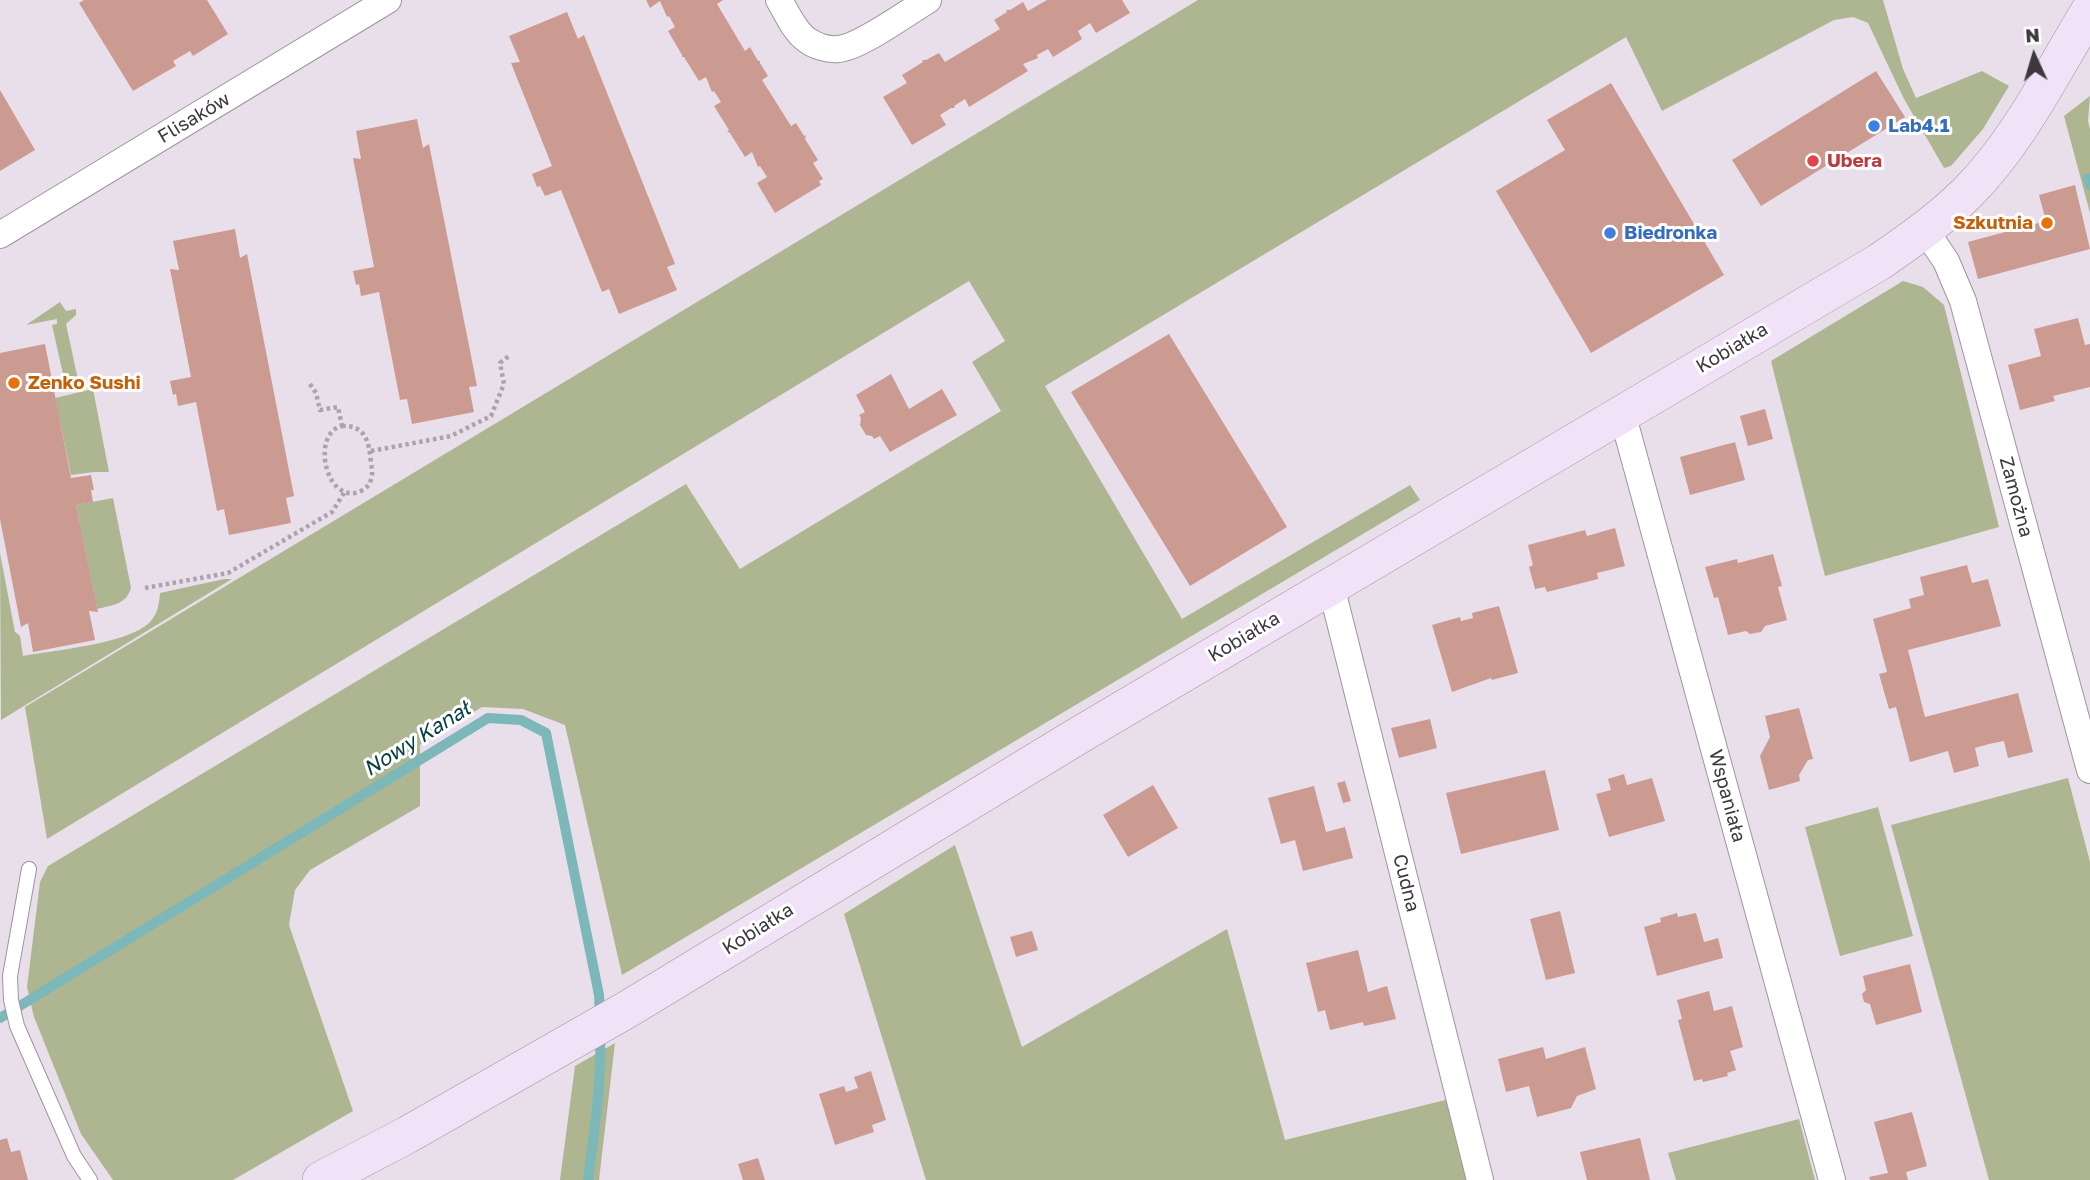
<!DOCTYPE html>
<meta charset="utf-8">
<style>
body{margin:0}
#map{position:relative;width:2090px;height:1180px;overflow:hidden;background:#e9dfea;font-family:"Golos Text",sans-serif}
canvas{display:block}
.north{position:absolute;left:1999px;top:21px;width:70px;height:70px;-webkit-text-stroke:5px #fff;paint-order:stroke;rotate:356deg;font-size:19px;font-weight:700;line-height:28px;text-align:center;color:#3c383d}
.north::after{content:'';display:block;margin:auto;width:24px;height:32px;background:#3c383d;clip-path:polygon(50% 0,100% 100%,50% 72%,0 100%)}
</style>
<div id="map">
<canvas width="2090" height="1180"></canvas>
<div class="north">N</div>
</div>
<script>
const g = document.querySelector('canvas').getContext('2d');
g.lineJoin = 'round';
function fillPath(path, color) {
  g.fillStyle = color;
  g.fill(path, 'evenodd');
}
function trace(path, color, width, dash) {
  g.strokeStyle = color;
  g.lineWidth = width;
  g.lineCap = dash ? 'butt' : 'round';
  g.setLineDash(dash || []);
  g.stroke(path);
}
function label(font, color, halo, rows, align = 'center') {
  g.font = font + ' "Golos Text",sans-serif';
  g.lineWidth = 6;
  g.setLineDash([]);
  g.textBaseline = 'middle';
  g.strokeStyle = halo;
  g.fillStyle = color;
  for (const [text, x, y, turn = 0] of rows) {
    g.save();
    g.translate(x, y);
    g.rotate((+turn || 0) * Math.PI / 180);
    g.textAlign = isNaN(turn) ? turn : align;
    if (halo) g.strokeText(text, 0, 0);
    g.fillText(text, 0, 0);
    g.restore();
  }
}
const green = new Path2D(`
 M1198 0H1883L1903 69 1916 98 1982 71 2009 86 1983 129 1951 166 1944 168 1904 99 1868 23 1853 17 1834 20 1662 111 1626 37 1045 386 1182 619 1410 485 1420 500 622 975 565 725 523 709 482 707 420 745V806L310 870 295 890 289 925 353 1111 233 1180H113L81 1134 34 1017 27 987 40 882 48 866 686 484 740 569 1001 411 972 362 1005 341 969 281 47 839 25 707Z
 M2090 96 2088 121 2090 129V213L2064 116Z
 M1903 281 1923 287 1944 305 1999 527 1825 576 1771 361Z
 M60 302 66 311 76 309V315L66 324 80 389 67 392 52 325 57 324V319L26 325Z
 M93 389 109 472H94L71 475 55 398Z
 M113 498 131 588C126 605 112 605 97 609L76 505Z
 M0 553 15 632 20 636 23 656C55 650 127 644 149 623 158 614 159 604 160 593L224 579H232L1 720Z
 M2068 778 2090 862V1180H1989L1891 825Z
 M1878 807 1913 936 1840 956 1805 827Z
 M955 845 1022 1047 1227 929 1285 1140 1449 1099 1470 1180H926L844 914Z
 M615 1043 599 1180H560L575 1066Z
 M1799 1119 1815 1180H1676L1668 1153Z`);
const stream = new Path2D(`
 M2088 178 2090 185
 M0 1018 488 718 521 720 546 733 599 995 600 1016
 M588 1180C594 1132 602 1083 600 1034`);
const building = new Path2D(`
 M84 0H207L228 34 193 56 190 51 173 61 176 66 133 91 79 3Z
 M646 0H723L717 4 745 51 750 47 758 61H760V63L768 76 762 80 791 126 796 123 804 136 806 135 805 139 818 160 813 163 823 179 819 181 821 185 775 213 757 183 767 177 760 166 758 167 752 152 745 157 730 133 727 131 729 130 714 106 721 102 714 91 712 92 706 77 699 81 684 57H682V55L668 31 675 27 669 16 667 17 660 1 650 8Z
 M1047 0H1122L1130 13 1096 33 1090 23 1078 31 1082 39 1053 57 1048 49 1037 55 1038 58 1023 64 1028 71 969 107 965 99 954 106 955 108H951L940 115 946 125 912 145 883 97 907 83 902 75 923 62 922 60H926L939 53 945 62 1000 29 994 20 1007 12 1006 10H1010L1023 2 1028 11Z
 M567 12 578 39 584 35 675 264 667 267 677 290 619 314 609 289 602 292 561 190 545 196 540 186 537 187 532 174 552 166 511 63 520 62 509 36Z
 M1876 71 1905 117 1761 206 1732 160Z
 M1611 83 1724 275 1591 353 1496 191 1565 150 1547 120Z
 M0 90 35 150 0 171Z
 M417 119 423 148 429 144 477 386 469 387 474 412 412 424 407 399 400 400 379 292 361 296 359 284 356 285 353 271 374 267 353 158 361 159 356 131Z
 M2075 185 2090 249 1978 279 1968 242 2046 221 2039 195Z
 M235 229 240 258 247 254 294 496 286 498 291 523 229 535 224 509 217 511 196 402 178 406 176 394 173 395 170 381 191 377 170 269 179 270 173 241Z
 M2078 318 2085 345 2090 344V387L2053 396 2055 401 2020 410 2008 365 2041 356 2034 329Z
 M1169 334 1287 527 1190 586 1071 392Z
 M45 344 71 478 91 475 94 490H91L93 502 76 505 98 612 89 611 95 640 33 652 28 623 21 627 0 519V353Z
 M891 374 909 409 942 389 957 415 890 452 880 436 874 439 872 436 866 435 860 425 861 418 859 415 865 412 856 395Z
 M1765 409 1773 439 1748 446 1740 416Z
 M1735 442 1745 480 1690 495 1680 457Z
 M1615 528 1625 566 1597 573 1598 579 1547 592 1545 587 1535 589 1529 567 1533 565 1528 545 1585 530 1587 536Z
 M1773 554 1782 586 1778 587 1787 620 1765 626 1761 632 1750 634 1746 631 1728 635 1718 597 1714 598 1705 567 1737 559 1738 563Z
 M1967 565 1972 583 1988 579 2001 626 1908 650 1925 717 2018 693 2033 752 2008 758 2004 741 1989 744 1975 748 1979 766 1954 773 1948 751 1910 762 1896 707 1889 709 1879 674 1887 672 1873 619 1911 608 1909 599 1924 595 1920 577Z
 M1499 606 1518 673 1492 680 1491 678 1452 692 1432 625 1460 617 1461 621 1473 618 1472 613Z
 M1799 708 1813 759 1808 760 1799 775 1800 781 1769 790 1760 756 1770 737 1765 716Z
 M1430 719 1437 748 1399 758 1391 728Z
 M1545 770 1559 830 1461 854 1446 793Z
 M1624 774 1627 785 1652 778 1665 821 1609 837 1596 794 1611 790 1608 779Z
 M1345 781 1351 801 1343 803 1337 783Z
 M1153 785 1178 828 1128 857 1103 815Z
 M1314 786 1326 832 1345 827 1353 858 1303 871 1295 840 1281 844 1268 798Z
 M1560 911 1575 973 1546 980 1530 919Z
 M1677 913 1678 917 1696 913 1704 942 1718 938 1723 958 1657 976 1644 927 1661 922 1660 918Z
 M1032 931 1038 950 1016 957 1010 937Z
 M1358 950 1368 992 1387 986 1396 1019 1364 1026 1363 1022 1330 1030 1325 1010 1318 1012 1306 963Z
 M1910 964 1922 1012 1876 1025 1870 1004 1864 1002 1862 994 1866 990 1863 976Z
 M1709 991 1714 1011 1732 1006 1743 1047 1730 1051 1736 1070 1727 1073 1728 1076 1703 1082 1702 1079 1694 1081 1678 1020 1682 1019 1677 1000Z
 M1543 1047 1546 1059 1585 1047 1596 1089 1577 1096 1571 1108 1537 1117 1529 1086 1506 1092 1498 1059Z
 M871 1071 886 1120 872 1125 874 1132 835 1145 819 1094 844 1086 846 1092 858 1088 854 1077Z
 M1912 1112 1927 1166 1906 1172 1908 1180H1870L1869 1177 1888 1173 1874 1122Z
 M7 1138 11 1152 20 1150 28 1180H0V1140Z
 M1640 1138 1650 1180H1587L1580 1152Z
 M758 1158 765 1180H743L738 1164Z`);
const path = new Path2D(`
 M310 384 316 393 320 410 338 407 342 426
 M342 426C366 425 369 442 371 463 372 469 373 473 371 479 370 485 366 488 361 491 326 507 310 433 342 426Z
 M371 451 451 436 491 416 504 384 500 363 510 355
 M145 588 228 573 332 512 344 493`);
const lane = new Path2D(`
 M29 869 10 976 11 1000 17 1026 74 1156 90 1180`);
const street = new Path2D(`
 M779 0C787 13 794 31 807 40 815 46 828 50 838 49 859 48 908 12 928 0
 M1925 230 1946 261 1963 301 2090 770
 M0 235 388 0
 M1622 413 1832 1180
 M1331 586 1480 1180`);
const secondary = new Path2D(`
 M321 1180 407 1135 628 1009 1081 734 1879 262C1911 240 1941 219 1968 192 2019 141 2052 72 2090 10`);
const markers = [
 [1874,126,7,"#3f7fe0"],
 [1813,161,7,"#e0444e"],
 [2047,223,7,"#e8710a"],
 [1610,233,7,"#3f7fe0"],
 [14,383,7,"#e8710a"]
];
const streetNames = [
 ["Flisaków",194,118,-31],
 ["Kobiałka",1732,348,-31],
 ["Zamożna",2016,497,75],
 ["Kobiałka",1244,637,-31],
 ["Wspaniała",1727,796,75],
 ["Cudna",1406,883,76],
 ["Kobiałka",758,929,-32]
];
const shopNames = [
 ["Lab4.1",1888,126],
 ["Biedronka",1624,233]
];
const healthNames = [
 ["Ubera",1827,161]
];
const foodNames = [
 ["Szkutnia",2033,223],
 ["Zenko Sushi",28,383,"left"]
];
const waterNames = [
 ["Nowy Kanał",417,739,-32]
];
fillPath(green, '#adb691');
trace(stream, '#7cb7ba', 10);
fillPath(building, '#cb9a91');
trace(lane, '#9e949f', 16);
trace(street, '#9e949f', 28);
trace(secondary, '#9e949f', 38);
trace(path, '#aba3ac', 4.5, [3.5, 3.5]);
trace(lane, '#fff', 14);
trace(street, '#fff', 26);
trace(secondary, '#f2e2f7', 37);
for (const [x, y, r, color] of markers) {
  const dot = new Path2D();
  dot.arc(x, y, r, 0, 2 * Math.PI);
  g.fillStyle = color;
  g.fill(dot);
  trace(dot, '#fff', 2.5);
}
label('19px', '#3c383d', '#fff', streetNames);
label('bold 19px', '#366cbe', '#fff', shopNames, 'left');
label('bold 19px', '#be3a42', '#fff', healthNames, 'left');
label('bold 19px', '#c56008', '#fff', foodNames, 'right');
label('italic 21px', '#074043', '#fff', waterNames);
</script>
